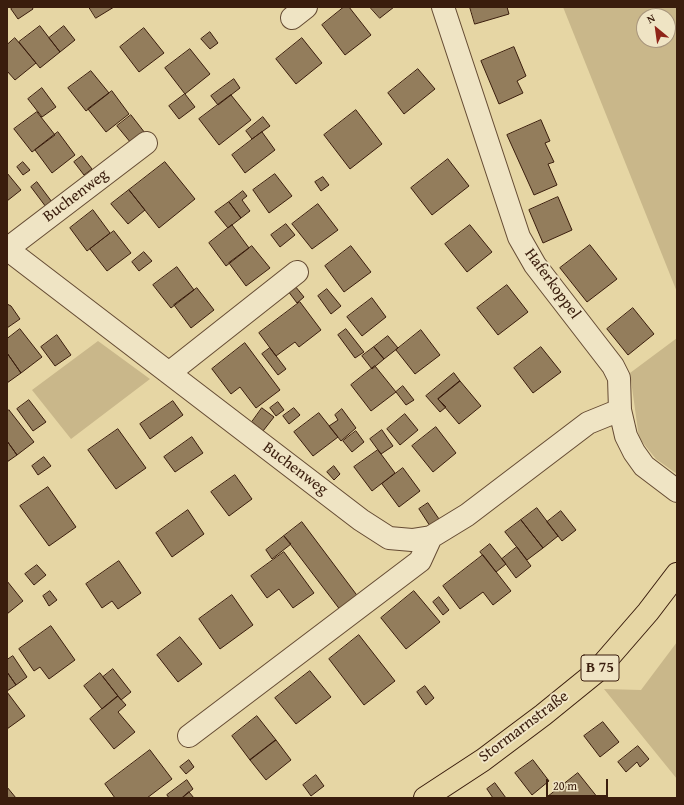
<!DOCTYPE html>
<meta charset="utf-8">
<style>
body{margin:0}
#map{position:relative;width:684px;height:805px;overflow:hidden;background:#e6d6a4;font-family:"Gentium Book Plus",serif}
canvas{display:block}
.frame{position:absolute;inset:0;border:8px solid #3a1d0d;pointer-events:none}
.north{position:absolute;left:636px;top:8px;width:40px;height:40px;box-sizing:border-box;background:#efe4c4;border:1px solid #a7947b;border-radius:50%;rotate:331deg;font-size:11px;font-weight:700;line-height:16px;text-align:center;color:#3a1d0d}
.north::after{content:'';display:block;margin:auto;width:14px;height:18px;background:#8f2418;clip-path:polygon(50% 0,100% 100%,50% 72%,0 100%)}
.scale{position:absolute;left:546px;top:779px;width:62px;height:18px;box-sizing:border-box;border:2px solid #3a1d0d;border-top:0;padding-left:5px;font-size:12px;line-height:14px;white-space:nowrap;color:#3a1d0d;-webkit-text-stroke:3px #efe4c4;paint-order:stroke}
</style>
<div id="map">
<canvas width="684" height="805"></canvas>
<div class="frame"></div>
<div class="north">N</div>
<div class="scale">20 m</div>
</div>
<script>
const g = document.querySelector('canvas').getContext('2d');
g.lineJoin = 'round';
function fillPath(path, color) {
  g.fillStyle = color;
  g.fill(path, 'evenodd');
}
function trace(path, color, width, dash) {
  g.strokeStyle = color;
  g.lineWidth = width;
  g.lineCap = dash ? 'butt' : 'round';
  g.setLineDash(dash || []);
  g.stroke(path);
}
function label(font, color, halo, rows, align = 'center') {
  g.font = font + ' "Gentium Book Plus",serif';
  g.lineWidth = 4;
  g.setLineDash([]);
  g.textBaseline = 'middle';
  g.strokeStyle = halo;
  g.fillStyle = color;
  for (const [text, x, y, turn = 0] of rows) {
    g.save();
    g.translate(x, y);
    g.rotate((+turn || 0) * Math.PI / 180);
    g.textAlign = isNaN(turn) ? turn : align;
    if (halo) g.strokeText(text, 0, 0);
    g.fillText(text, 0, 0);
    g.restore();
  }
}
const green = new Path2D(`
 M563 7H677V292ZM644 16H668V40H644Z
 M677 338V474L656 459 639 438 630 373Z
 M98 341 150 379 71 439 32 390Z
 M677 642V779L604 689 641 690Z`);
const building = new Path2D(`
 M14 7H32L33 9 18 19 11 9Z
 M89 7H114L96 18Z
 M344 7H349L371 35 345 55 322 25Z
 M370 7H394L380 18Z
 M470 7H507L509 14 475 24Z
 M40 26 60 52 40 68 19 42Z
 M64 26 75 40 60 52 49 38Z
 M144 28 164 53 139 72 120 47Z
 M210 32 218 43 210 49 201 39Z
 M15 38 36 63 15 80 7 71V45Z
 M302 38 322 63 296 84 276 59Z
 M514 47 526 76 517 81 523 93 499 104 481 61Z
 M190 49 210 74 185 94 165 68Z
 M418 69 435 89 404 114 388 93Z
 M91 71 109 93 86 111 68 88Z
 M234 79 240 88 218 105 211 96Z
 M42 88 56 107 42 117 28 99Z
 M112 91 129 114 106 132 88 109Z
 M185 94 195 107 179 119 169 106Z
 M231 95 251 120 219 145 199 119Z
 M356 110 382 144 350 169 324 135Z
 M37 112 55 135 32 152 14 129Z
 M131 115 145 133 131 143 117 126Z
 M263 117 270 126 252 139 246 131Z
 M541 120 550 141 545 143 554 162 548 164 557 185 534 195 507 135Z
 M58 132 75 155 52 173 35 150Z
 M262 132 275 150 245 173 232 155Z
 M82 156 92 169 84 175 74 162Z
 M448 159 469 186 432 215 411 188Z
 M23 162 30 170 23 175 17 167Z
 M165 162 195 199 159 228 129 190Z
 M7 173 21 190 7 201Z
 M275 174 292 196 269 213 253 190Z
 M323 177 329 185 321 191 315 182Z
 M37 182 52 202 46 207 31 187Z
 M129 190 145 210 128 224 111 204Z
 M243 191 247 196 242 200 250 211 241 218 229 202Z
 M558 197 572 230 543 243 529 210Z
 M229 202 241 218 228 228 215 212Z
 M318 204 338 230 312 249 292 224Z
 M93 210 110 233 87 251 70 228Z
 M286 224 295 235 280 247 271 235Z
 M232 225 249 248 226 266 209 243Z
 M470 225 492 252 467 272 445 244Z
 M114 231 131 253 107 271 90 249Z
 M590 245 617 279 587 302 560 268Z
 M252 246 270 268 246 286 229 263Z
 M351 246 371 272 344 292 325 266Z
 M144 252 152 261 139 271 132 262Z
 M177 267 194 290 171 308 153 285Z
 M507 285 528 312 498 335 477 308Z
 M295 286 304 297 297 303 288 291Z
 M197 288 214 310 191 328 174 305Z
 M327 289 341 306 331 314 318 296Z
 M372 298 386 317 362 336 347 317Z
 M300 302 321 330 299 347 295 342 276 356 259 333Z
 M7 304 11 306 20 319 7 328Z
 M633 308 654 334 628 355 607 329Z
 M20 329 42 357 21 373 7 353V339Z
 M346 329 364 352 355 358 338 335Z
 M421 330 440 355 415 374 396 350Z
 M57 335 71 355 55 366 41 347Z
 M388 336 398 348 384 359 374 347Z
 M245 343 280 390 256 408 240 387 231 394 212 369Z
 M374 347 384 359 372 369 362 356Z
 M541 347 561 372 533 393 514 368Z
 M270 348 286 369 278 375 262 354Z
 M7 353 21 373 7 383Z
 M375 366 396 392 371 411 351 385Z
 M454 373 460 381 438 399 446 407 440 412 426 396Z
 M460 381 481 406 459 424 438 399Z
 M403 386 414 400 406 405 396 392Z
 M29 400 46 422 33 431 17 409Z
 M173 401 183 415 150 439 140 424Z
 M278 402 284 410 276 416 270 408Z
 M262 408 274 417 263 431 252 422Z
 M294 408 300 415 289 424 283 416Z
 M342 409 356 428 341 441 329 426 338 420 335 415Z
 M9 410 34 442 17 455 7 441V412Z
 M319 413 338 437 313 456 294 432Z
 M405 414 418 430 400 445 387 429Z
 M436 427 456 453 433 472 412 446Z
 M118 429 146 468 116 489 88 450Z
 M382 430 393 446 381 454 370 439Z
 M356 431 364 442 352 452 343 441Z
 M192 437 203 453 175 472 164 457Z
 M7 441 17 455 7 462Z
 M378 450 395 473 372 491 354 467Z
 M44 457 51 466 38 475 32 466Z
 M334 466 340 474 334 480 327 472Z
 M403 468 420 491 399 507 382 484Z
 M235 475 252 499 229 516 211 492Z
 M48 487 76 527 49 546 20 506Z
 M428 503 439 519 430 526 419 509Z
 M537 508 558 536 543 548 521 520Z
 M188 510 204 534 172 557 156 533Z
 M561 511 576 530 562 541 547 522Z
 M521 520 543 548 527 560 505 532Z
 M302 522 359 598 341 611 284 536Z
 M284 536 291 544 272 559 266 550Z
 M490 544 506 564 496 572 480 552Z
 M517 547 531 566 516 578 502 559Z
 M284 552 314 593 293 608 279 589 267 598 251 576Z
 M483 555 511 591 493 605 483 592 460 609 443 586Z
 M119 561 141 593 118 609 112 601 102 608 86 584Z
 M37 565 46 575 34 585 25 574Z
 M7 581 23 601 7 614Z
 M50 591 57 600 49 606 43 596Z
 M414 591 440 622 406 649 381 618Z
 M232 595 253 625 220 649 199 619Z
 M439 597 449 610 443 615 433 602Z
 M51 626 75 660 49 679 40 667 34 671 19 649Z
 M359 635 395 681 364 705 329 659Z
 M180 637 202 664 178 682 157 655Z
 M13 656 27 677 16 685 7 672V660Z
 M113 669 131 692 121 700 103 677Z
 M310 671 331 697 296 724 275 698Z
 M7 672 16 685 7 691Z
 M100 673 118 696 102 709 84 686Z
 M425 686 434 698 426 705 417 692Z
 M7 692 25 716 7 729Z
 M118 696 126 705 118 712 135 732 114 749 90 719Z
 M257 716 276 740 250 760 232 736Z
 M603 722 619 742 600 757 584 736Z
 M276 740 291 760 266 780 250 760Z
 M638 746 649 759 640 767 637 762 626 772 618 762Z
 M150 750 172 779 147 798H115L105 784Z
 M189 760 194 767 186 774 180 767Z
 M533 760 549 781 532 795 515 773Z
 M578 773 598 798H546Z
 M316 775 324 786 311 796 303 785Z
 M187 780 193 789 182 798H169L167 795Z
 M495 783 506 798H493L487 789Z
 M7 787 16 798H7Z
 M189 792 194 798H182Z`);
const minor = new Path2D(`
 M443 7 519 237 535 265 613 366 619 378 620 410 626 436 634 452 644 466 677 491
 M292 18 306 7
 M7 249 361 520 389 538 412 540 431 537 467 515 588 423 620 410
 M7 249 146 143
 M169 373 297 272
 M189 736 420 561 431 537`);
const major = new Path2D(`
 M425 798 483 760 543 715 596 672 648 612 677 574`);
const shields = [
 [600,668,38]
];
const shieldNames = [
 ["B 75",600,668]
];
const streetNames = [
 ["Buchenweg",76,196,-37],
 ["Haferkoppel",552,284,54],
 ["Buchenweg",295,469,37],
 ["Stormarnstraße",524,727,-37]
];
fillPath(green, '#c9b78a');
fillPath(building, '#937d5c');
trace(building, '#3a1d0d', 1);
trace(minor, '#654b33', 24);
trace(major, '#3a1d0d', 24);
trace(minor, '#efe4c4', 22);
trace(major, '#e6d6a4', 22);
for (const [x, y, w] of shields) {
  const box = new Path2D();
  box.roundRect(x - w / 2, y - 13, w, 26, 3);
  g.fillStyle = '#efe4c4';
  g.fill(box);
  trace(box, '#3a1d0d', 1);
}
label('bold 15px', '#3a1d0d', null, shieldNames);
label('16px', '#3a1d0d', '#efe4c4', streetNames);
</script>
